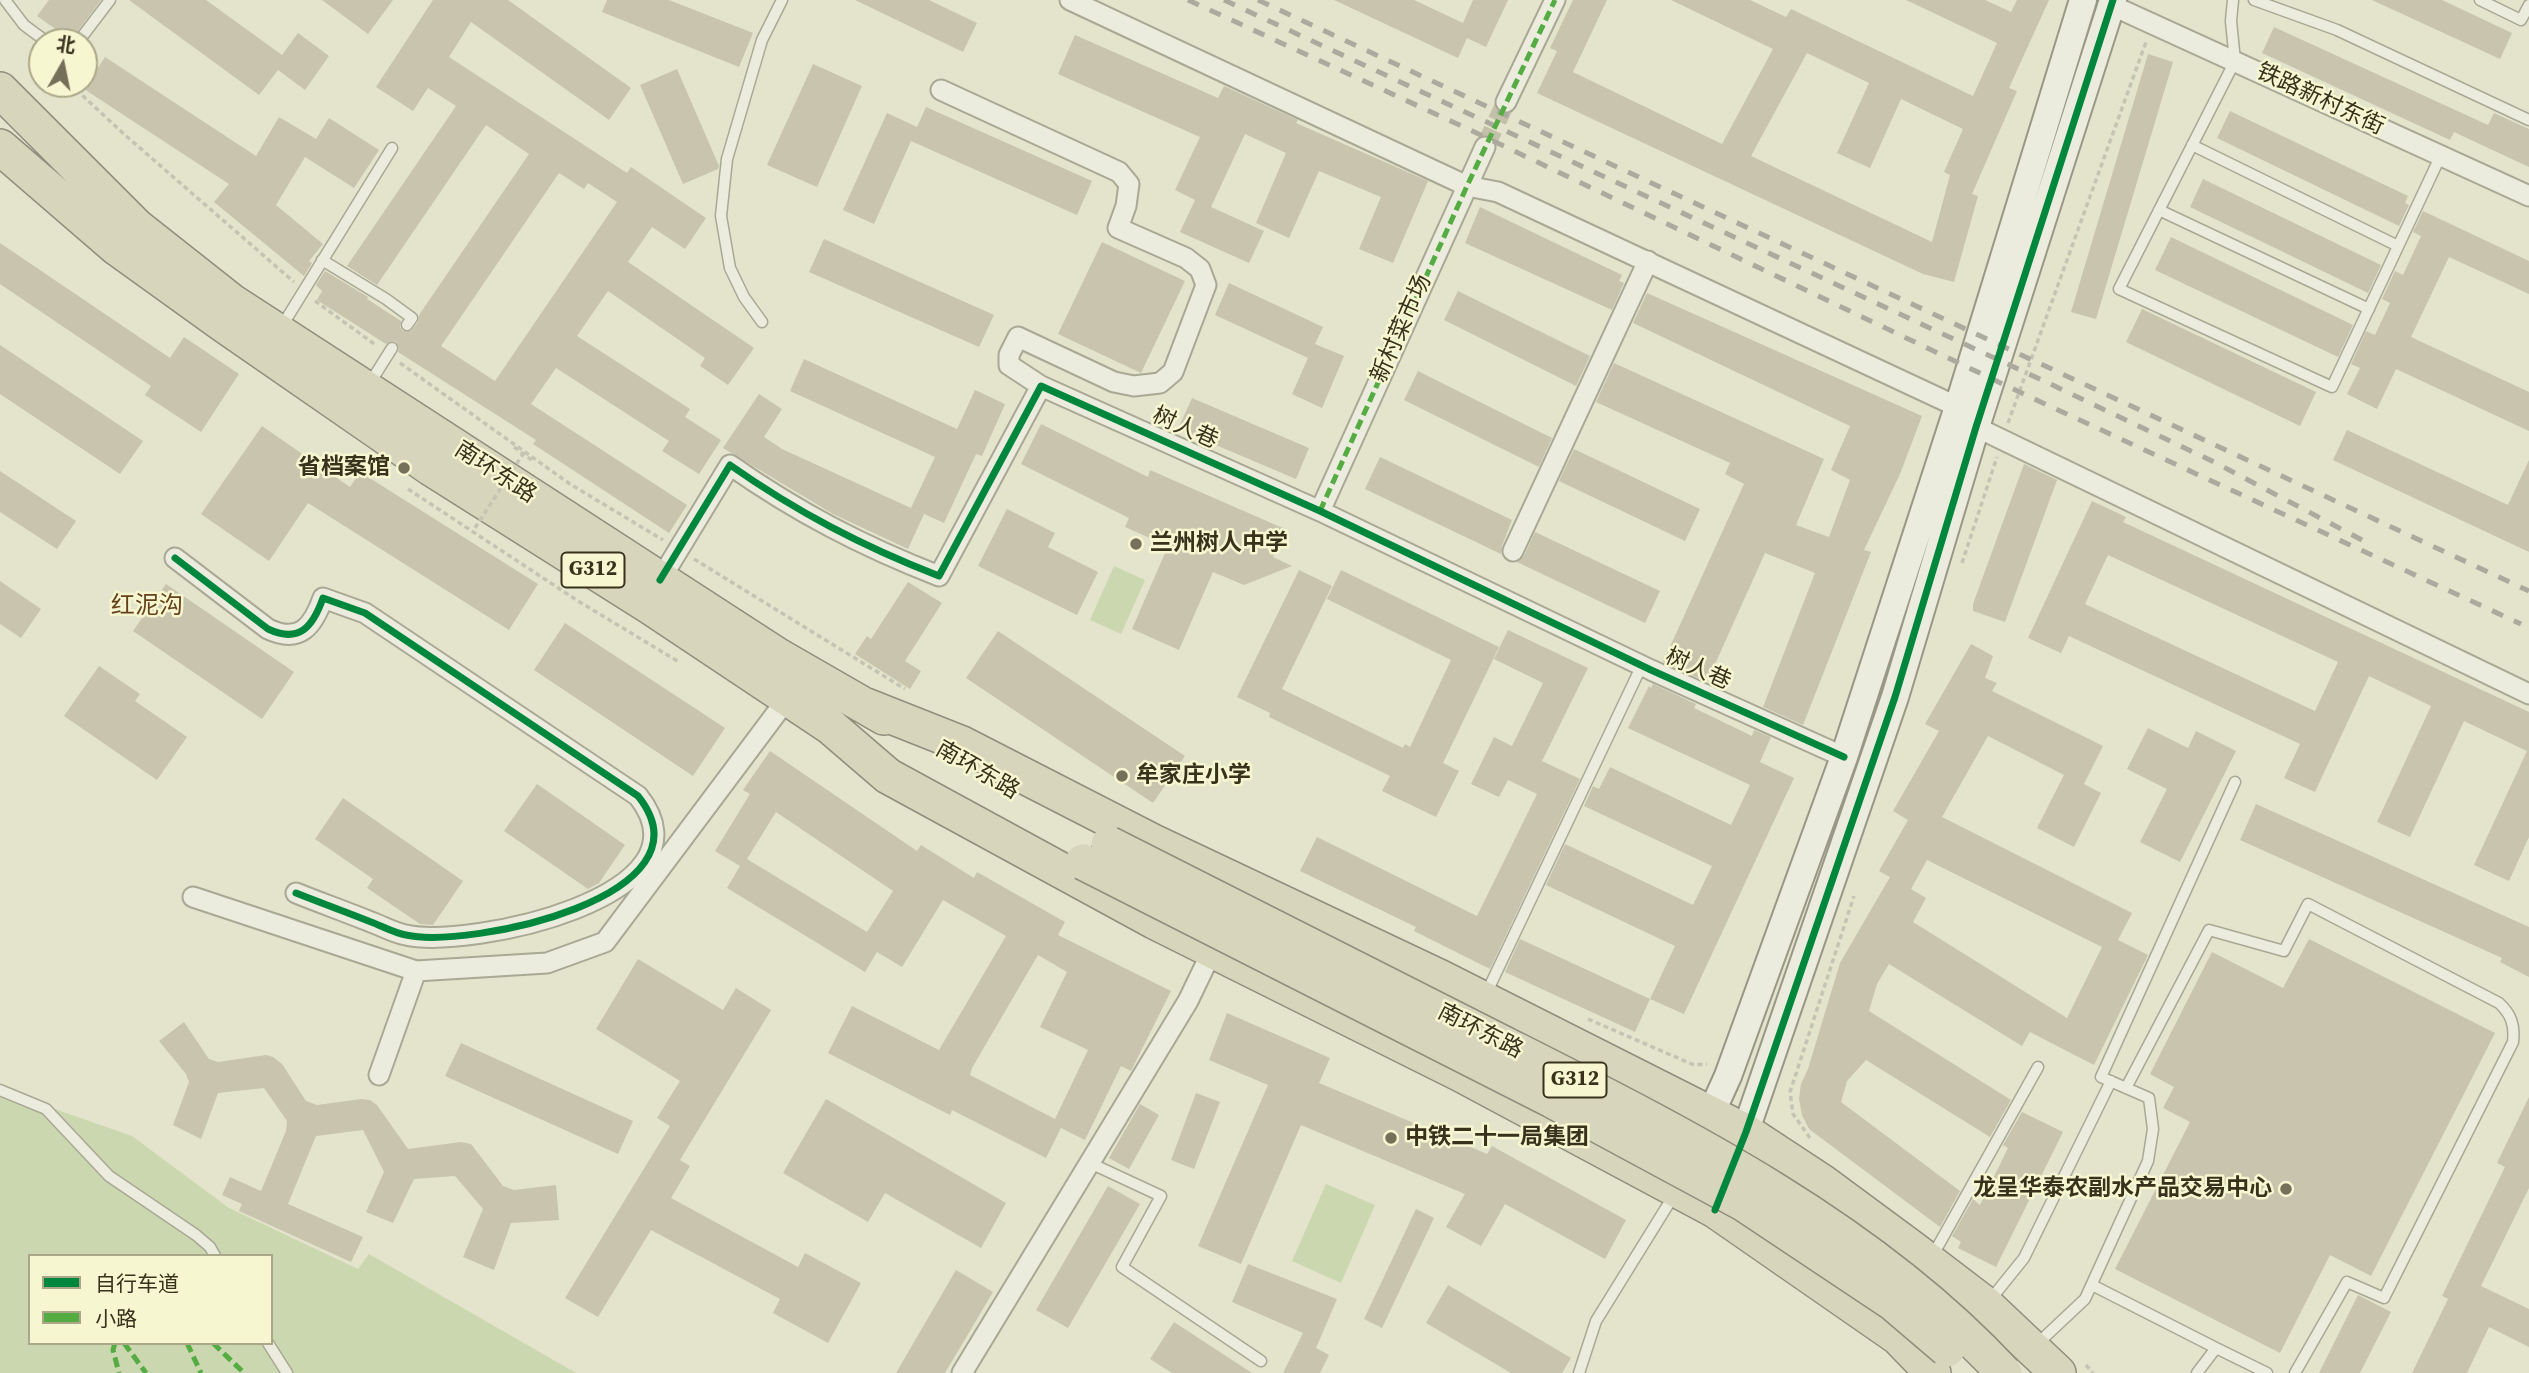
<!DOCTYPE html>
<meta charset="utf-8">
<style>
body{margin:0}
#map{position:relative;width:2529px;height:1373px;overflow:hidden;background:#e4e4cc;font-family:"Source Serif 4","Noto Sans SC",serif}
canvas{display:block}
.legend{position:absolute;left:28px;top:1254px;width:245px;height:91px;box-sizing:border-box;background:#f6f6d1;border:2px solid #aaa889;margin:0;padding:9px 12px;list-style:none;font-size:21px;color:#38321d}
.legend li{display:flex;align-items:center;gap:14px;height:35px}
.legend b{width:35px;border:2px solid #aaa889}
.north{position:absolute;left:28px;top:28px;width:70px;height:70px;box-sizing:border-box;background:#f6f6d1;border:2px solid #aaa889;border-radius:50%;rotate:9deg;font-size:19px;font-weight:700;line-height:28px;text-align:center;color:#38321d}
.north::after{content:'';display:block;margin:auto;width:24px;height:32px;background:#74705a;clip-path:polygon(50% 0,100% 100%,50% 72%,0 100%)}
</style>
<div id="map">
<canvas width="2529" height="1373"></canvas>
<ul class="legend">
<li><b style="height:9px;background:#00873e"></b>自行车道</li>
<li><b style="height:9px;background:#55ac43"></b>小路</li>
</ul>
<div class="north">北</div>
</div>
<script>
const g = document.querySelector('canvas').getContext('2d');
g.lineJoin = 'round';
function fillPath(path, color) {
  g.fillStyle = color;
  g.fill(path, 'evenodd');
}
function trace(path, color, width, dash) {
  g.strokeStyle = color;
  g.lineWidth = width;
  g.lineCap = dash ? 'butt' : 'round';
  g.setLineDash(dash || []);
  g.stroke(path);
}
function label(font, color, halo, rows, align = 'center') {
  g.font = font + ' "Source Serif 4","Noto Sans SC",serif';
  g.lineWidth = 5;
  g.setLineDash([]);
  g.textBaseline = 'middle';
  g.strokeStyle = halo;
  g.fillStyle = color;
  for (const [text, x, y, turn = 0] of rows) {
    g.save();
    g.translate(x, y);
    g.rotate((+turn || 0) * Math.PI / 180);
    g.textAlign = isNaN(turn) ? turn : align;
    if (halo) g.strokeText(text, 0, 0);
    g.fillText(text, 0, 0);
    g.restore();
  }
}
const green = new Path2D(`
 M1114 566 1145 580 1121 634 1090 620Z
 M0 1090 132 1136 229 1208 358 1269 369 1254 576 1373H0ZM30 1256H271V1343H30Z
 M1326 1184 1375 1205 1341 1283 1292 1261Z`);
const building = new Path2D(`
 M49 0H101L71 40 37 16Z
 M129 0H206L282 55 298 33 329 56 305 90 278 70 259 95Z
 M322 0H393L368 34Z
 M433 0H508L631 88 609 120 471 22 449 57 627 173 631 167 706 218 685 249 652 227 628 262 754 348 728 385 700 366 705 358 608 291 577 336 690 409 685 417 721 440 699 474 662 451 669 441 556 368 531 404 687 505 669 533 533 444 536 440 398 352 399 348 396 342 392 341 386 344 317 300 322 291 316 285 325 271 368 297 367 299 401 321 400 327 403 331H411L418 322 419 315 529 154 486 125 377 285 347 266 456 106 428 88 413 111 376 87ZM559 173 584 189 588 183 617 202 495 381 441 346Z
 M607 0H669L753 33 739 67 602 12Z
 M855 0H929L977 23 963 52Z
 M1334 0H1414L1463 23 1473 0H1508L1486 47 1467 38 1458 58Z
 M1573 0H1607L1573 72 1722 144 1773 49 1671 0H1750L1786 17 1791 9 1973 96 1997 43 1906 0H1985L2011 12 2017 0H2049L2009 88 2017 91 1972 194 1978 196 1954 282 1923 274 1537 93 1557 51 1550 48ZM1807 53 1869 83 1837 153 1870 168 1901 99 1963 129 1944 172 1950 175 1932 242 1751 156Z
 M2372 0H2442L2512 33 2500 59Z
 M2274 27 2488 125 2494 113 2529 129V167L2454 132 2450 140 2262 53Z
 M1075 35 1218 98 1224 86 1298 120 1296 123 1428 181 1393 263 1359 249 1381 197 1319 171 1289 238 1256 223 1286 153 1245 134 1211 207 1264 231 1249 263 1180 232 1195 200 1175 190 1200 137 1058 74Z
 M2148 54 2173 62 2096 319 2071 312Z
 M105 57 256 156 279 117 316 139 329 118 379 150 354 188 305 157 276 205 323 244 309 261 312 263 304 276 214 202 229 184 84 89Z
 M813 64 862 86 817 187 767 165Z
 M677 69 719 166 718 169 683 184 640 85Z
 M926 107 1092 181 1077 215 911 141 874 224 843 210 887 113 917 127Z
 M2230 111 2408 196 2405 203 2409 205 2399 226 2217 138Z
 M2203 179 2381 265 2368 293 2190 207Z
 M1480 207 1622 275 1619 281 1624 283 1612 310 1465 243Z
 M2423 211 2529 261V294L2449 257 2411 337 2529 392V431L2396 369 2377 409 2347 394 2360 368 2351 364 2366 331 2375 335 2390 303 2382 299 2395 271 2403 275 2421 236 2413 232Z
 M2171 237 2353 325 2338 357 2155 270Z
 M824 239 994 315 979 347 809 272Z
 M1102 242 1185 281 1141 373 1058 334Z
 M0 243 170 358 184 337 239 374 201 432 145 395 151 386 0 284Z
 M1229 283 1323 327 1315 344 1344 356 1322 408 1292 394 1308 358 1215 315Z
 M1458 291 1590 356 1576 386 1444 320Z
 M1647 293 1922 416 1900 474 1864 550 1871 552 1803 725 1763 707 1815 573 1765 553 1707 682 1663 662 1744 484 1725 474 1730 463 1596 402 1614 363 1824 459 1796 525 1829 537 1850 480 1831 470 1850 426 1633 323Z
 M2142 309 2316 392 2300 426 2126 342Z
 M0 345 143 441 120 474 0 394Z
 M804 359 957 429 975 390 1005 404 982 456 976 454 944 523 911 508 935 457 790 391Z
 M1418 371 1552 438 1539 467 1404 400Z
 M759 394 782 409 764 437 782 449 924 514 908 549 833 514 723 448Z
 M1192 398 1309 448 1296 479 1178 429Z
 M1041 424 1148 477 1150 470 1285 529 1273 557 1292 566 1244 585 1213 572 1179 650 1132 629 1168 546 1125 527 1129 518 1021 464Z
 M262 426 350 487 360 472 538 584 509 630 308 503 269 561 201 514Z
 M2347 430 2508 505 2529 460V552L2333 460Z
 M1574 449 1700 509 1685 541 1559 481Z
 M1380 457 1512 520 1502 546 1501 554 1365 489Z
 M2024 464 2057 480 2005 622 1973 611V604Z
 M0 471 76 521 57 549 0 512Z
 M2092 501 2126 517 2123 522 2529 712V837L2509 881 2474 865 2527 751 2464 721 2410 837 2377 822 2431 706 2369 676 2315 792 2284 778 2300 744 2069 636 2061 653 2028 638ZM2108 555 2338 662 2315 711 2085 604Z
 M1007 509 1055 533 1048 547 1098 572 1077 615 978 566Z
 M1535 532 1660 591 1645 623 1517 562 1524 556Z
 M1299 570 1332 586 1282 689 1403 748 1405 744 1410 747 1451 660 1327 599 1341 570 1499 647 1443 763 1459 771 1436 817 1382 791 1390 776 1269 717 1270 713 1237 697Z
 M0 581 41 609 21 638 0 624Z
 M908 582 942 603 905 661 921 671 910 689 855 654 867 636 871 639Z
 M166 584 294 672 262 719 133 631Z
 M565 623 725 728 693 776 534 670Z
 M1508 630 1588 668 1542 761 1580 779 1490 969 1414 931 1416 927 1300 871 1317 837 1477 916 1537 794 1508 780 1499 797 1471 784 1494 737 1512 746 1543 683 1494 659Z
 M998 631 1185 756 1153 803 966 678Z
 M1971 644 1993 656 1985 678 1997 683 1992 691 2103 746 2084 784 2101 793 2074 847 2037 828 2064 775 1988 736 1942 817 2132 913 2118 940 2148 955 2094 1065 2030 1032 2022 1046 1889 964 1877 984 1869 1011 2011 1100 1990 1137 1866 1060 1847 1081 1841 1102 1960 1191 1940 1227 1809 1129 1802 1115 1799 1099 1801 1084 1808 1069 1840 963 1890 877 1879 871 1908 820 1893 811 1939 731 1925 724ZM1927 860 2102 947 2067 1018 1913 922 1926 898 1911 889Z
 M99 666 140 694 135 701 187 737 157 780 64 716Z
 M1653 684 1696 704 1694 708 1752 736 1754 730 1771 737 1760 762 1794 778 1684 1014 1650 999 1675 946 1546 885 1565 844 1693 905 1712 866 1584 806 1593 786 1599 789 1610 767 1731 825 1750 785 1628 728 1649 686 1651 688Z
 M2148 728 2188 748 2196 731 2236 751 2180 862 2140 842 2167 789 2127 769Z
 M770 751 917 851 921 845 974 878 977 872 1065 922 1058 935 1171 991 1131 1071 1121 1066 1085 1140 1061 1128 1046 1158 952 1110 950 1115 828 1053 852 1006 939 1050 1006 936 943 900 902 967 877 952 865 972 727 888 740 866 715 851 750 794 743 790ZM776 812 893 891 867 932 747 859ZM1038 955 1067 972 1040 1027 1088 1050 1055 1119 970 1075 972 1068Z
 M537 784 625 845 599 883 588 889 504 831Z
 M343 798 463 881 433 925 420 924 367 888 373 879 315 839Z
 M2256 804 2529 927V977L2500 962 2502 958 2240 840Z
 M1520 939 1650 999 1635 1032 1505 972Z
 M2309 939 2495 1033 2371 1276 2330 1255 2280 1353 2115 1269 2190 1122 2163 1108 2174 1087 2150 1074 2212 952 2283 988Z
 M638 959 723 1010 736 988 771 1010 680 1160 690 1166 671 1198 798 1267 805 1253 861 1283 828 1343 773 1313 780 1299 651 1230 598 1317 565 1298 670 1126 657 1118 680 1081 596 1029Z
 M1227 1013 1330 1058 1319 1083 1487 1154 1492 1146 1626 1220 1605 1259 1505 1204 1481 1246 1446 1227 1465 1194 1301 1125 1241 1264 1198 1246 1268 1085 1209 1060Z
 M184 1022 209 1059 218 1062 266 1055 273 1057 282 1064 306 1101 317 1105 361 1099 370 1100 377 1105 408 1149 461 1142 471 1144 503 1186 514 1190 556 1185 559 1220 511 1223 494 1270 463 1257 483 1209 455 1176 414 1179 393 1223 366 1212 384 1172 363 1130 316 1136 288 1204 363 1237 351 1262 239 1211 242 1204 222 1195 230 1177 261 1191 286 1131 287 1121 264 1088 218 1093 201 1139 173 1125 189 1082 186 1074 159 1041Z
 M461 1043 633 1121 618 1154 445 1076Z
 M1196 1093 1220 1102 1194 1169 1171 1160Z
 M2529 1097V1188L2481 1286 2529 1309V1347L2489 1327 2467 1373H2412L2448 1299 2442 1296 2505 1167 2497 1163Z
 M826 1099 1006 1203 981 1248 885 1193 868 1222 783 1173Z
 M1140 1104 1159 1115 1129 1169 1109 1158Z
 M2022 1112 2063 1132 1996 1267 1958 1248 1961 1242 1952 1236 1973 1199 1980 1205 2008 1148 2003 1145Z
 M1108 1186 1140 1204 1068 1328 1036 1310Z
 M1416 1209 1434 1218 1382 1328 1364 1319Z
 M1248 1264 1337 1299 1316 1348 1329 1355 1320 1373H1283L1303 1333 1232 1302Z
 M956 1270 993 1292 945 1373H896Z
 M1448 1285 1571 1358 1562 1373H1511L1426 1323Z
 M2358 1295 2391 1312 2360 1373H2319Z
 M1174 1322 1252 1373H1172L1150 1359Z`);
const streetTunnel = new Path2D(`
 M1485 147 1506 102`);
const path = new Path2D(`
 M70 84 125 135 294 282
 M315 301 377 346
 M400 363 570 484 663 540
 M2008 423 2146 42
 M514 447 533 461
 M408 489 578 601 679 662
 M694 559 905 689
 M1962 563 1997 457
 M1588 1019 1694 1065 1707 1064
 M1810 1138 1793 1114 1790 1092 1854 896
 M2086 1365 2093 1373`);
const lane = new Path2D(`
 M5 0 24 25 47 42
 M2233 0 2231 21 2235 61 2119 289 2332 387 2441 155
 M2254 0 2337 30 2529 120
 M2480 0 2521 20 2529 5
 M78 42 110 0
 M2192 145 2398 246
 M2159 210 2369 309
 M322 260 386 299 412 318 407 325
 M762 322 744 297 730 268 721 216 727 159 762 40 782 0
 M282 326 392 148
 M370 383 392 348
 M1486 994 1642 665
 M2126 1088 2209 930 2284 951 2308 904 2499 1003C2511 1014 2515 1025 2513 1042L2384 1298 2347 1282 2295 1373
 M0 1090 46 1109 109 1176 196 1235 210 1247 215 1256
 M1090 1163 1161 1196 1122 1267 1261 1361
 M1933 1255 2038 1067
 M2092 1285 2216 1348 2197 1373
 M1991 1299 2024 1258 2111 1081
 M268 1343 287 1373
 M2035 1346 2085 1299 2148 1161 2153 1129 2149 1098 2101 1077 2235 782
 M2216 1348 2267 1373
 M1579 1373 1596 1321 1674 1195`);
const street = new Path2D(`
 M1070 0 1467 186 1498 192 1958 407
 M2111 5 2529 196
 M941 90 1119 172 1129 184 1126 206 1118 228 1186 258 1200 269 1206 285 1173 372 1160 383 1134 386 1114 382 1018 337 1009 355V365L1041 386
 M1506 102 1555 0
 M1976 427 2529 694
 M1320 511 1485 147
 M1513 551 1648 261
 M175 558 268 629C300 644 313 626 323 598L365 613 638 796C719 897 468 949 406 935 394 933 382 926 371 922 346 912 321 903 296 893
 M660 580 730 465C797 512 862 546 939 576L1041 386 1320 511 1651 670 1844 757
 M193 897 416 971 547 963 605 942 787 699
 M379 1075 416 971
 M962 1373 1188 1001 1213 949`);
const secondary = new Path2D(`
 M1704 1129 1728 1076 1844 757 1958 407 2083 0
 M1740 1147 1895 697 1976 427 2113 0`);
const highway = new Path2D(`
 M0 90 137 227 232 302 778 656 884 717
 M0 147 116 247 223 324 431 468 651 607 831 727 888 776 1154 921 1461 1074 1715 1210 1898 1337 1933 1373
 M866 706 962 744 1153 842 1441 978 1746 1132 1822 1182 1914 1250 1986 1305 2058 1373`);
const rail = new Path2D(`
 M1188 0 1466 128 2030 397 2521 624
 M1224 0 2044 381 2212 461 2362 540
 M1258 0 2529 591`);
const pathBridge = new Path2D(`
 M475 528 523 454`);
const highwayBridge = new Path2D(`
 M1109 844C1240 910 1371 977 1502 1043 1678 1132 1868 1226 2004 1373
 M1083 862 1552 1100 1743 1203 1893 1303 1947 1349`);
const quiet = new Path2D(`
 M1320 511 1467 186 1555 0
 M115 1343 113 1350 119 1373
 M124 1343 146 1373
 M187 1343 201 1373
 M213 1343 244 1373`);
const cycleway = new Path2D(`
 M175 558 268 629C300 644 313 626 323 598L365 613 638 796C719 897 468 949 406 935 394 933 382 926 371 922 346 912 321 903 296 893
 M660 580 730 465C797 512 862 546 939 576L1041 386 1320 511 1651 670 1844 757
 M1715 1210 1746 1132 1895 697 1976 427 2113 0`);
const markers = [
 [404,468,7,"#74705a"],
 [1136,544,7,"#74705a"],
 [1122,776,7,"#74705a"],
 [1391,1138,7,"#74705a"],
 [2286,1189,7,"#74705a"]
];
const shields = [
 [593,570,63],
 [1575,1080,63]
];
const shieldNames = [
 ["G312",593,570],
 ["G312",1575,1080]
];
const streetNames = [
 ["铁路新村东街",2320,100,25],
 ["新村菜市场",1402,329,-66],
 ["树人巷",1185,429,24],
 ["南环东路",495,473,33],
 ["树人巷",1698,670,24],
 ["南环东路",977,771,30],
 ["南环东路",1480,1032,27]
];
const poiNames = [
 ["省档案馆",390,468,"right"],
 ["兰州树人中学",1150,544],
 ["牟家庄小学",1136,776],
 ["中铁二十一局集团",1405,1138],
 ["龙呈华泰农副水产品交易中心",2272,1189,"right"]
];
const neighbourhoodNames = [
 ["红泥沟",147,607]
];
fillPath(green, '#cbd7ae');
fillPath(building, '#c8c4ad');
trace(streetTunnel, '#c2c0a9', 19, [19, 10]);
trace(lane, '#a9a895', 13);
trace(street, '#a9a895', 23);
trace(secondary, '#999785', 30);
trace(highway, '#8f8d7c', 38);
trace(path, '#c5c4b4', 3.5, [5, 3.5]);
trace(lane, '#ececde', 10);
trace(street, '#ececde', 19);
trace(secondary, '#ececde', 26);
trace(highway, '#d7d6bd', 35);
trace(rail, '#abaa9e', 5, [12, 12]);
trace(highwayBridge, '#8f8d7c', 38, []);
trace(pathBridge, '#c5c4b4', 3.5, [5, 3.5]);
trace(highwayBridge, '#d7d6bd', 35);
trace(quiet, '#55ac43', 5, [10, 5]);
trace(cycleway, '#00873e', 7);
for (const [x, y, r, color] of markers) {
  const dot = new Path2D();
  dot.arc(x, y, r, 0, 2 * Math.PI);
  g.fillStyle = color;
  g.fill(dot);
  trace(dot, '#f6f6d1', 2.5);
}
for (const [x, y, w] of shields) {
  const box = new Path2D();
  box.roundRect(x - w / 2, y - 17.5, w, 35, 5);
  g.fillStyle = '#f6f6d1';
  g.fill(box);
  trace(box, '#38321d', 2);
}
label('bold 21px', '#38321d', null, shieldNames);
label('23px', '#38321d', '#f6f6d1', streetNames);
label('bold 23px', '#38321d', '#f6f6d1', poiNames, 'left');
label('24px', '#65411c', '#f6f6d1', neighbourhoodNames);
</script>
